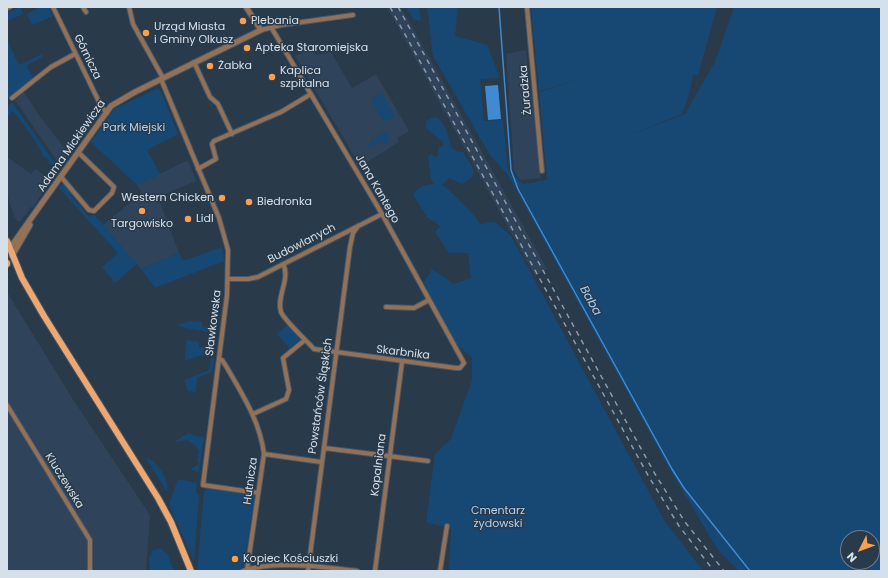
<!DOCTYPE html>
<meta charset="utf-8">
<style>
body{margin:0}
#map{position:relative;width:888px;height:578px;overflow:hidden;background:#293a4a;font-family:Poppins,sans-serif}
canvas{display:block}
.frame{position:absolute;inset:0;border:8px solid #d6e0ea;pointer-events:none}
.north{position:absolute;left:840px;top:530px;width:40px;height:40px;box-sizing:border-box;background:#293a4a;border:1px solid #6e7c8a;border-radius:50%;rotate:228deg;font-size:11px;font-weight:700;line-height:16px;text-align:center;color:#d6e0ea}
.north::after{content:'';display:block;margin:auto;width:14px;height:18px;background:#fa9f4e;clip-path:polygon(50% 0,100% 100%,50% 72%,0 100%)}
</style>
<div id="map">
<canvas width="888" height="578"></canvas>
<div class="frame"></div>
<div class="north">N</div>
</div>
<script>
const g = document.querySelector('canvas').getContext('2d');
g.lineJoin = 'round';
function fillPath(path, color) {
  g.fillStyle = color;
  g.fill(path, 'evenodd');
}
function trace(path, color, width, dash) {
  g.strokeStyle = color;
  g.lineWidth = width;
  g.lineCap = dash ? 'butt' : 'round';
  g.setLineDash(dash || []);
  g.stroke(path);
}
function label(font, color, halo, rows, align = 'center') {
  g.font = font + ' Poppins,sans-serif';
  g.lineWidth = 3;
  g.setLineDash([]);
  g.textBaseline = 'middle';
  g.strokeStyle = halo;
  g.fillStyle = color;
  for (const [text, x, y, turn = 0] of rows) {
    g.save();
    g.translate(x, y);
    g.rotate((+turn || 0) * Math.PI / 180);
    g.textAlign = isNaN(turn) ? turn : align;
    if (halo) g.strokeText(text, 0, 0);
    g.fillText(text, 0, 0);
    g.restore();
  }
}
const built = new Path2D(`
 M387 7H401L547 269 535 276Z
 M311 49 315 54 319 55 331 52 352 88 376 74 409 131 397 138 399 142 362 165 359 161 358 162 295 56Z
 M526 50 541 178 519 180 514 170 506 54Z
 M24 92 41 118 69 154 59 164 15 100Z
 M7 157 31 174 35 169 51 180 33 207H31L21 221 18 222 14 216 7 194Z
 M188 160 196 181 158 197 179 253 141 269 103 225 142 193 137 185Z
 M7 292 72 398 150 515 146 571H7Z`);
const green = new Path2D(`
 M20 7 23 14 7 21V13Z
 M40 7H49L53 16 32 25 27 14Z
 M405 7H419L421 21 415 20Z
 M427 7H458L455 36 487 45 500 78 480 79 484 121 503 120 508 170 523 184 547 180 539 92 581 79 539 91 531 7H717L698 75H693L689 95 682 114 622 138 685 114 715 62 734 7H881V571H739L718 550 669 468 508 175 490 155 433 56ZM848 538H872V562H848Z
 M7 40 19 65 42 54 43 57 26 66 33 77 32 79 9 98 7 95Z
 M158 88 162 94 178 134 147 150 160 174 137 185 91 142 114 109Z
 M382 93 395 116 384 122 371 100Z
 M12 102 55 163 51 165 48 163 49 160 43 156C43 151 18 115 12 111L7 118V106Z
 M430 118H438C447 127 448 135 451 147L456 151 463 152C471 167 483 173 462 184L449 178 442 185C450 189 476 216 480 224L495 222 511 236 664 520 703 571H449L451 529 426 522 435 454 451 439 472 380V358L456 343 432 303 424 282 432 269 454 284 471 278 468 253H449L435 232 440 226 427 217 414 196C415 186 427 185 434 184L431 180 428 157 431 154 436 157 438 155 439 147 443 146V142L426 128V122Z
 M388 131 389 133 387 135 390 141 384 144 382 141 370 148 368 145 371 143 370 140 372 139 374 142 377 140 376 137Z
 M64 182 72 192 71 196C77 203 83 209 89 217L94 214 137 264 115 283 102 267 118 253 59 188Z
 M222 247 224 261 155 288 141 269 179 253 183 261Z
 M190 321 202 322V327L217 329 215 343 212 341 213 333 186 328 177 325Z
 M288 324 301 340 289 348 277 334Z
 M186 340 199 342V347H208L213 345 215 348 204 354 185 361Z
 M211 358H214L212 372 197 378 196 392 188 391 184 380 209 370Z
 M189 433 195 436 204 437 199 471 197 472 190 469 199 464 197 460 199 451 195 445 187 440 173 442Z
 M146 458C156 459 171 482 167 492Z
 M178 479 197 483 196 493 199 495 194 562 169 504Z
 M211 488 255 496 243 570 197 571 204 492 207 489Z
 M160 548 168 555 174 571H150L149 558 153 550Z`);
const water = new Path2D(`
 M498 85 501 119 488 120 485 86Z`);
const stream = new Path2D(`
 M499 7 511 170 518 189 672 469 684 488 750 571`);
const minor = new Path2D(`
 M53 7 101 106 107 113
 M83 7 86 12
 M129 7 133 24 163 78
 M527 7 542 171
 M7 8 10 7
 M271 27 382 214 464 363 460 368H456L314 349C307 341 284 320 281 312 276 296 291 279 283 264
 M261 30 281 25 353 15
 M194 62 210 97 218 104 232 134
 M161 79 219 218 228 250 227 295 203 485 258 493
 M12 98 51 67 75 54
 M198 169 216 159 212 144 214 141 281 112 311 94
 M62 178 89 210 94 211 112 193 114 187 79 153
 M228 279H248L258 277 382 214
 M386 307 414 308 429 300
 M219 359 222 360 226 366C242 394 260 421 264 454L247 570
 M7 405 90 540V571
 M253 414 286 399 289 390 283 358 305 340
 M324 448 428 461
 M264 454 321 462
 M243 571C274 560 325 567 357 571
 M308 571 350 247 353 233 358 226
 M375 571 402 362
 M440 571 447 526`);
const tertiary = new Path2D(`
 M10 248 111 106 135 92 261 30 246 7
 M12 256 30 225`);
const primary = new Path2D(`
 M7 241 22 278 44 316 158 498 171 522 191 571
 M7 263V264`);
const rail = new Path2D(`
 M390 7 649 477 679 526 714 571
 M398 7 655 474 685 522 724 571`);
const markers = [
 [243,21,4,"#fa9f4e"],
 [146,33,4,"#fa9f4e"],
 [247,48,4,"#fa9f4e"],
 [210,66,4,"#fa9f4e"],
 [272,77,4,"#fa9f4e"],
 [222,198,4,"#fa9f4e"],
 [249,202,4,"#fa9f4e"],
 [142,211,4,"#fa9f4e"],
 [188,219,4,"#fa9f4e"],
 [235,559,4,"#fa9f4e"]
];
const poiNames = [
 ["Plebania",251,21],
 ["Urząd Miasta",154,27],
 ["i Gminy Olkusz",154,40],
 ["Apteka Staromiejska",255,48],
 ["Żabka",218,66],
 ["Kaplica",280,71],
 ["szpitalna",280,84],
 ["Western Chicken",214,198,"right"],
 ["Biedronka",257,202],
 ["Lidl",196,219],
 ["Targowisko",142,224,"center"],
 ["Kopiec Kościuszki",243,559]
];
const streetNames = [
 ["Górnicza",87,57,64],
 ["Żuradzka",526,90,-95],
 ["Adama Mickiewicza",72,146,-55],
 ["Jana Kantego",377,189,60],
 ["Budowlanych",302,244,-27],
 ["Sławkowska",214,323,-83],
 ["Skarbnika",403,353,7],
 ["Powstańców Śląskich",321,396,-82],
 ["Kopalniana",379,465,-83],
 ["Kluczewska",64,481,58],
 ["Hutnicza",251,481,-82]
];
const parkNames = [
 ["Park Miejski",134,128],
 ["Cmentarz",498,511],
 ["żydowski",498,524]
];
const waterNames = [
 ["Baba",590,301,61]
];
fillPath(built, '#2f445a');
fillPath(green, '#174874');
fillPath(water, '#3f8ad0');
trace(stream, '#3f8ad0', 1.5);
trace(minor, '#485867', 6);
trace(tertiary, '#485867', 7);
trace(primary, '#485867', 8);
trace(minor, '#937156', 4);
trace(tertiary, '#937156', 5);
trace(primary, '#eea86f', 6);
trace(rail, '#8d9aa7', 1.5, [5, 5]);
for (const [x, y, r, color] of markers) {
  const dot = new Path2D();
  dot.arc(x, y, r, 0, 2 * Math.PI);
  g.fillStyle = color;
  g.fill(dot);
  trace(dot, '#293a4a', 1.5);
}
label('11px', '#d6e0ea', '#293a4a', poiNames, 'left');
label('11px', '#d6e0ea', '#293a4a', streetNames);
label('11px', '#afd2f7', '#293a4a', parkNames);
label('italic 12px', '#a9cdf1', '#293a4a', waterNames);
</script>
